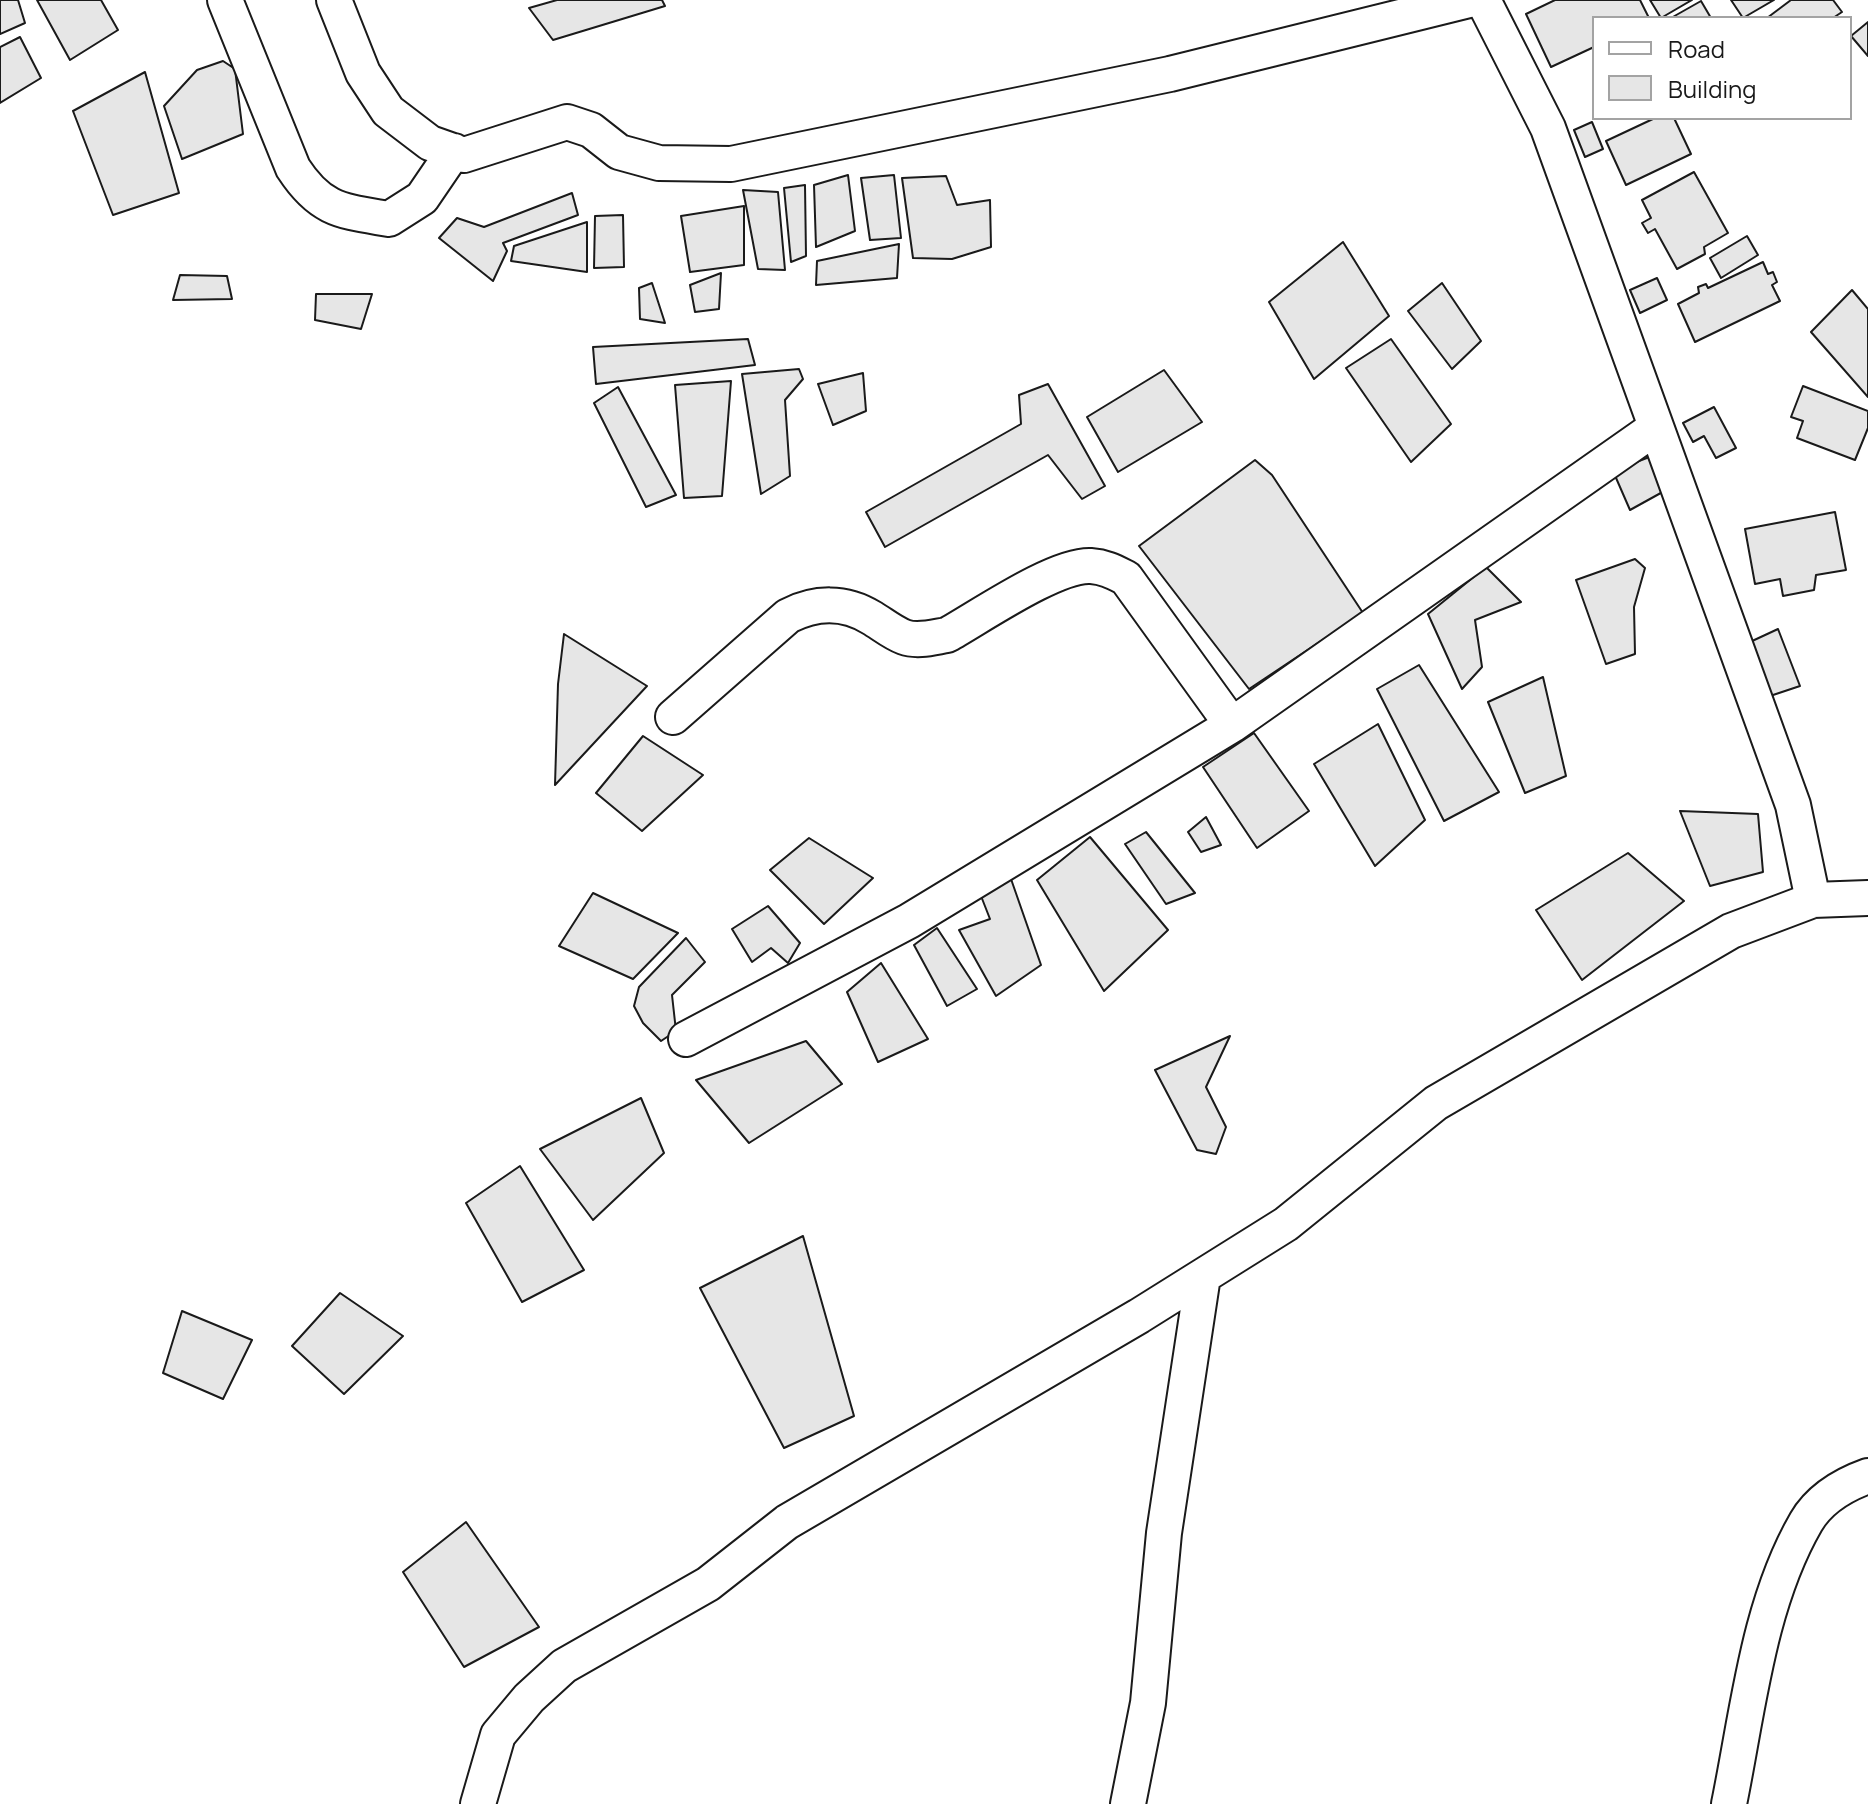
<!DOCTYPE html>
<style>
body{margin:0}
#map{position:relative;width:1868px;height:1804px;overflow:hidden;background:#fff;font-family:Manrope,sans-serif}
canvas{display:block}
.legend{position:absolute;left:1592px;top:16px;width:260px;height:104px;box-sizing:border-box;background:#fff;border:2px solid #a3a3a3;margin:0;padding:10px 14px;list-style:none;font-size:24px;color:#1a1a1a}
.legend li{display:flex;align-items:center;gap:16px;height:40px}
.legend b{width:40px;border:2px solid #a3a3a3}
</style>
<div id="map">
<canvas width="1868" height="1804"></canvas>
<ul class="legend">
<li><b style="height:10px;background:#fff"></b>Road</li>
<li><b style="height:22px;background:#e6e6e6"></b>Building</li>
</ul>
</div>
<script>
const g = document.querySelector('canvas').getContext('2d');
g.lineJoin = 'round';
function fillPath(path, color) {
  g.fillStyle = color;
  g.fill(path, 'evenodd');
}
function trace(path, color, width, dash) {
  g.strokeStyle = color;
  g.lineWidth = width;
  g.lineCap = dash ? 'butt' : 'round';
  g.setLineDash(dash || []);
  g.stroke(path);
}
const building = new Path2D(`
 M0 0H18L25 23 0 34Z
 M37 0H101L118 30 70 60Z
 M557 0H662L665 6 553 40 529 8Z
 M1555 0H1640L1649 18H1594V47L1551 67 1526 14Z
 M1650 0H1692L1661 18Z
 M1731 0H1774L1743 18Z
 M1791 0H1833L1842 12 1833 18H1767Z
 M1701 1 1711 18H1671Z
 M1868 22V56L1851 36Z
 M20 37 41 78 0 103V47Z
 M223 61 235 69 243 134 182 159 164 106 197 70Z
 M145 72 179 193 113 215 73 111Z
 M1655 118H1674L1691 154 1626 185 1606 141Z
 M1592 122 1603 149 1585 157 1574 130Z
 M1694 172 1728 233 1704 247 1705 254 1677 269 1655 229 1648 233 1642 223 1651 218 1642 200Z
 M848 175 855 231 816 247 814 185Z
 M894 175 901 238 870 240 861 178Z
 M946 176 957 205 990 200 991 247 952 259 913 258 902 178Z
 M805 185 806 256 791 262 784 188Z
 M743 190 778 192 785 270 758 269Z
 M572 193 578 215 503 243 507 251 493 281 439 238 457 218 484 227Z
 M744 206V265L690 272 681 216Z
 M623 215 624 267 594 268 595 216Z
 M587 222V272L511 261 514 246Z
 M1747 236 1758 255 1721 278 1710 258Z
 M1343 242 1389 316 1314 379 1269 302Z
 M899 244 897 278 816 285 817 261Z
 M1763 262 1768 274 1773 272 1777 282 1772 285 1780 301 1695 342 1678 304 1699 293 1698 287 1706 284 1708 288Z
 M721 273 719 309 695 312 690 285Z
 M180 275 227 276 232 299 173 300Z
 M1657 278 1667 300 1640 313 1630 290Z
 M652 283 665 323 640 319 639 288Z
 M1442 283 1481 341 1452 369 1408 311Z
 M1852 290 1868 309V397L1811 332Z
 M316 294H372L361 329 315 320Z
 M748 339 755 365 596 384 593 347Z
 M1391 339 1451 424 1411 462 1346 368Z
 M799 369 803 379 785 400 790 476 761 494 742 374Z
 M1164 370 1202 422 1118 472 1087 417Z
 M863 373 866 411 833 425 818 384Z
 M731 381 722 496 684 498 675 385Z
 M1048 384 1105 486 1082 499 1048 455 885 547 866 512 1021 424 1019 395Z
 M1803 386 1868 411V428L1855 460 1797 438 1803 421 1791 417Z
 M618 387 676 495 646 507 594 403Z
 M1714 407 1736 448 1716 458 1704 436 1693 442 1683 423Z
 M1652 456 1668 489 1630 510 1613 471Z
 M1255 460 1272 475 1363 613 1249 689 1139 546Z
 M1835 512 1846 570 1816 575 1814 590 1783 596 1780 579 1755 584 1745 529Z
 M1635 559 1645 568 1634 607 1635 654 1606 664 1576 580Z
 M1486 567 1521 602 1475 620 1482 667 1462 689 1428 614Z
 M1778 629 1800 686 1767 697 1750 642Z
 M564 634 647 686 555 785 558 684Z
 M1419 665 1499 792 1444 821 1377 689Z
 M1543 677 1566 776 1525 793 1488 702Z
 M1378 724 1425 820 1375 866 1314 764Z
 M1254 733 1309 811 1257 848 1203 767Z
 M643 736 703 775 642 831 596 793Z
 M1680 811 1758 814 1763 872 1710 886Z
 M1206 817 1221 845 1201 852 1188 832Z
 M1146 832 1195 893 1166 904 1125 844Z
 M1090 837 1168 930 1104 991 1037 880Z
 M809 838 873 878 824 924 770 870Z
 M1628 853 1684 901 1582 980 1536 910Z
 M1011 879 1041 965 996 996 959 930 990 919 981 896Z
 M593 893 678 933 633 979 559 946Z
 M768 906 800 943 788 963 771 948 752 962 732 929Z
 M937 928 977 989 947 1006 914 945Z
 M686 938 705 962 672 995 676 1031 661 1041 643 1023 634 1006 639 987Z
 M881 963 928 1039 878 1062 847 992Z
 M1230 1036 1206 1087 1226 1127 1216 1154 1197 1150 1155 1070Z
 M806 1041 842 1084 749 1143 696 1080Z
 M641 1098 664 1153 593 1220 540 1149Z
 M520 1166 584 1270 522 1302 466 1203Z
 M803 1236 854 1416 784 1448 700 1288Z
 M340 1293 403 1336 344 1394 292 1346Z
 M182 1311 252 1340 223 1399 163 1373Z
 M466 1522 539 1627 464 1667 403 1572Z`);
const minor = new Path2D(`
 M225 0 293 168C321 211 342 211 389 219L422 198 454 151
 M334 0 363 73 388 111 430 143 464 155 567 122 591 130 619 152 659 163 731 164 1170 74 1469 0
 M1483 0 1548 128 1793 805 1813 900
 M673 717 788 616C815 602 845 601 872 618 882 624 893 633 904 637 918 642 934 637 947 635 981 616 1056 564 1091 566 1105 567 1114 572 1126 578L1232 725
 M686 1039 909 921 1232 725 1655 428
 M478 1804 498 1735 529 1698 564 1666 708 1584 787 1522 1139 1316 1286 1224 1436 1103 1731 931 1813 900 1868 898
 M1128 1804 1148 1703 1164 1533 1203 1276
 M1729 1804C1748 1711 1758 1605 1806 1522 1820 1498 1843 1485 1868 1476`);
fillPath(building, '#e6e6e6');
trace(building, '#1a1a1a', 2);
trace(minor, '#1a1a1a', 38);
trace(minor, '#fff', 34);
</script>
